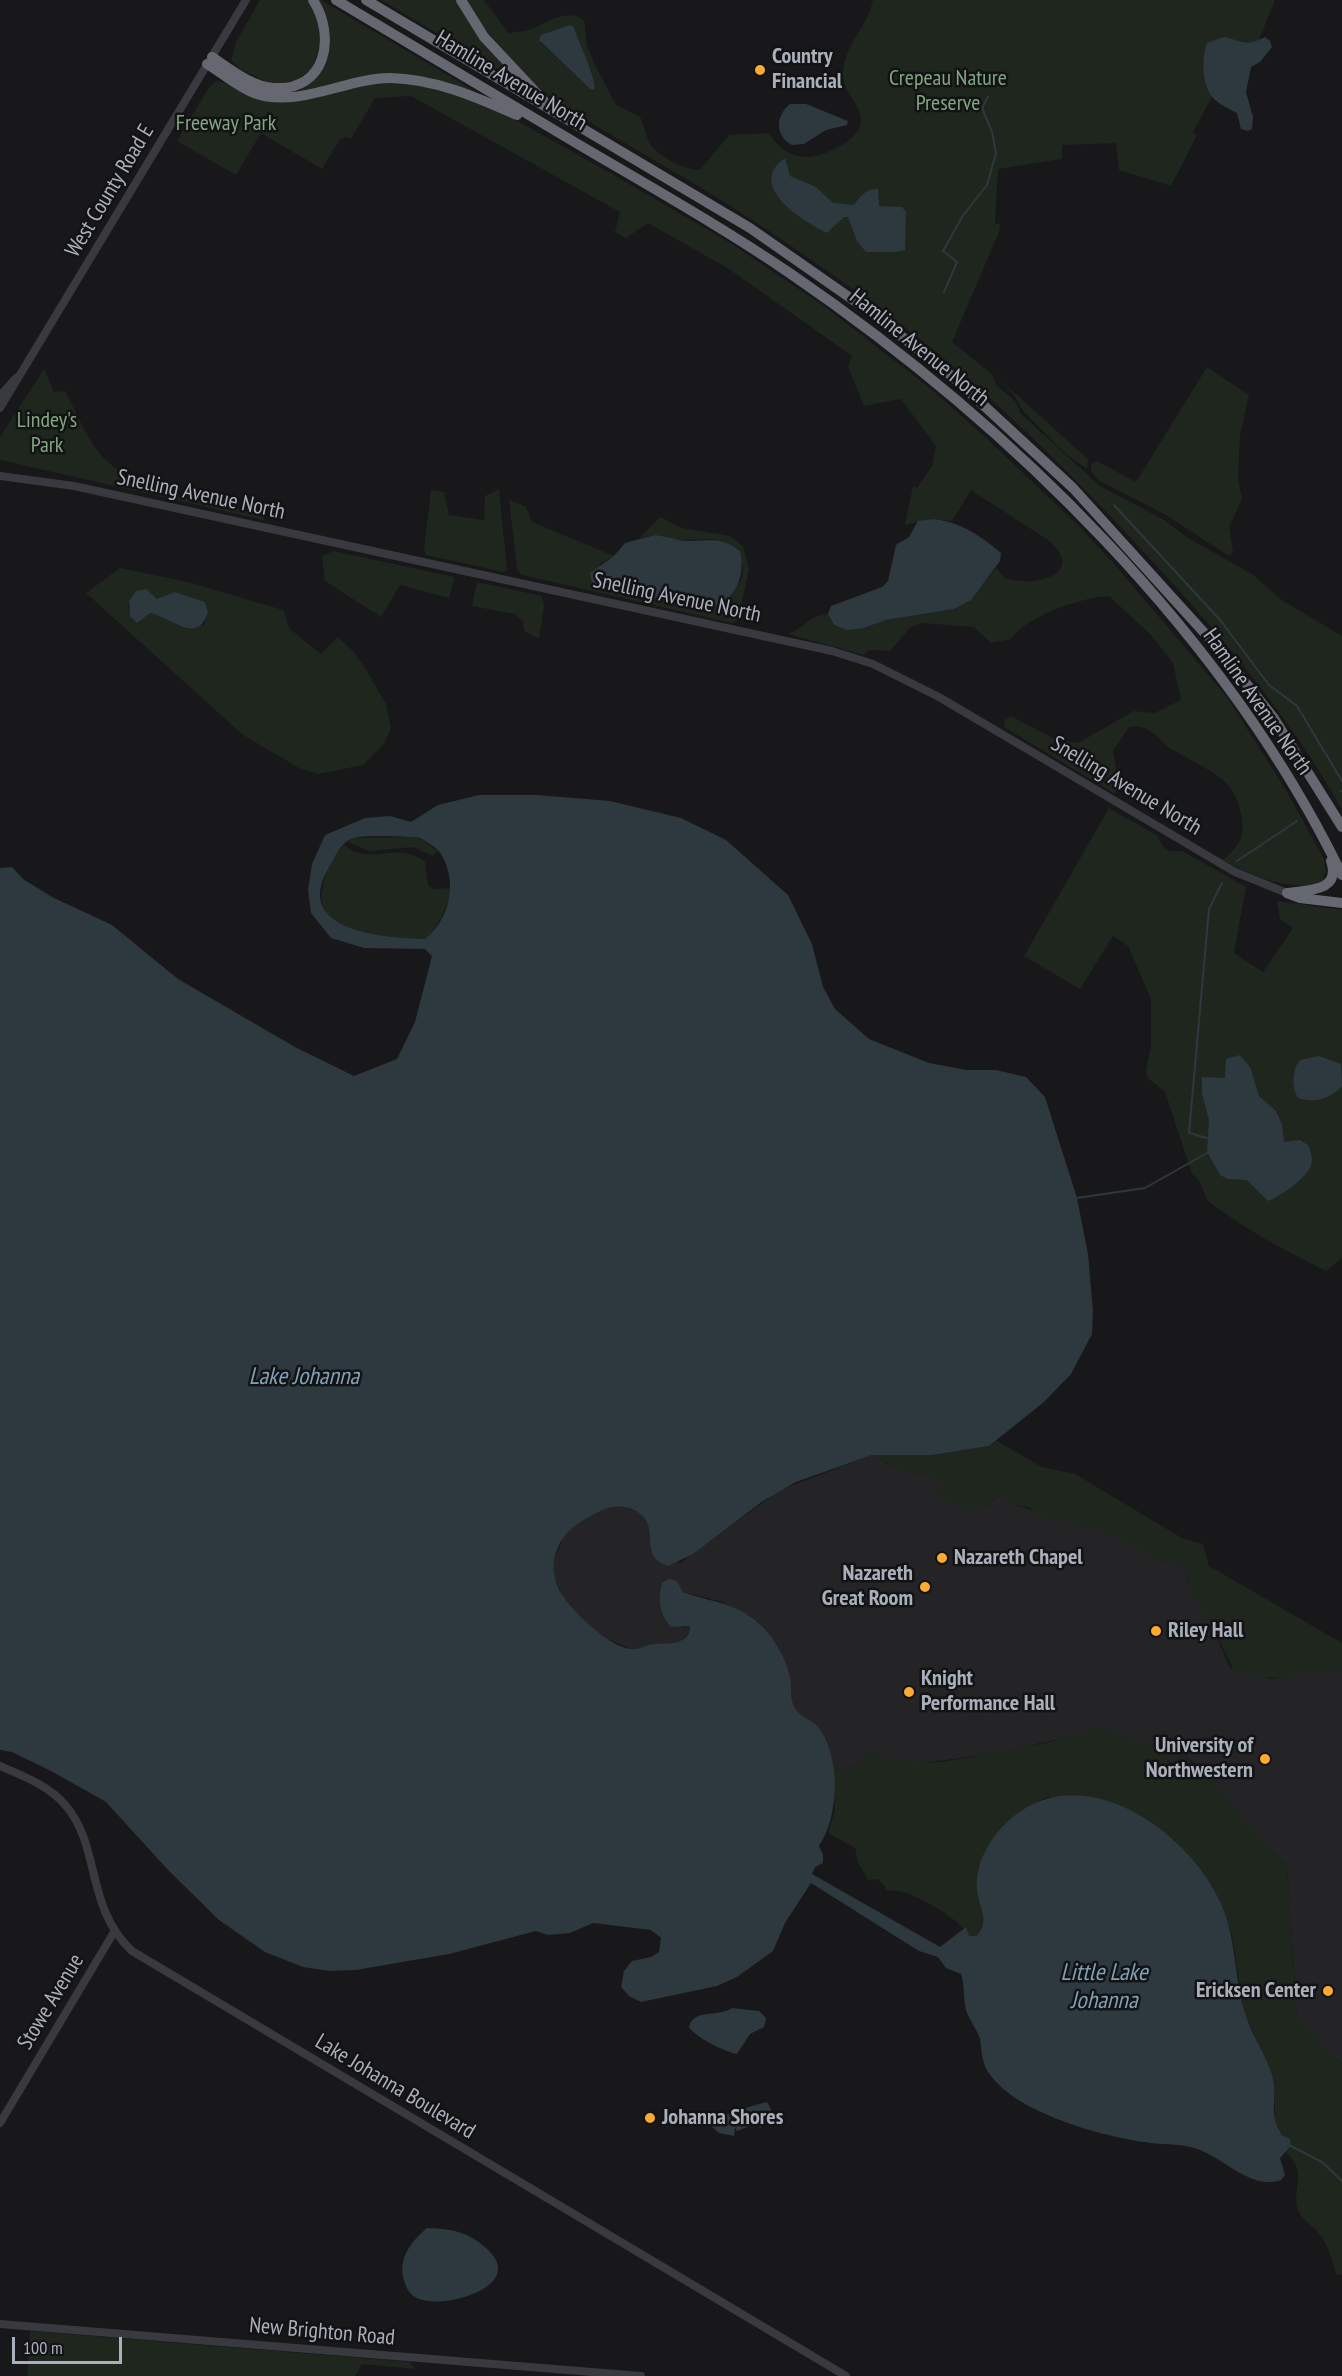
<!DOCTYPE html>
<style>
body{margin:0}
#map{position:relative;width:1342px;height:2376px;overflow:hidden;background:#18181a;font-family:"PT Sans Narrow",sans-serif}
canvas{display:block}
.scale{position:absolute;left:12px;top:2337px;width:110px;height:27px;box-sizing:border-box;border:3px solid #aab0bb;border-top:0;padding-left:8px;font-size:18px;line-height:21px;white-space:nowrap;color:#aab0bb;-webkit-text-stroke:4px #131315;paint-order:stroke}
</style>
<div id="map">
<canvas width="1342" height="2376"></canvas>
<div class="scale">100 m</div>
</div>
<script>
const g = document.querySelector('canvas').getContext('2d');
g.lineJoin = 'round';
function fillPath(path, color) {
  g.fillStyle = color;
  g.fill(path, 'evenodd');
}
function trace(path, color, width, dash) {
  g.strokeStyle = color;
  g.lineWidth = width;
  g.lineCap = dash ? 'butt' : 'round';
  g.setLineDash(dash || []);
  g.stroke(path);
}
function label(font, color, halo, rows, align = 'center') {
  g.font = font + ' "PT Sans Narrow",sans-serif';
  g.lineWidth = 5;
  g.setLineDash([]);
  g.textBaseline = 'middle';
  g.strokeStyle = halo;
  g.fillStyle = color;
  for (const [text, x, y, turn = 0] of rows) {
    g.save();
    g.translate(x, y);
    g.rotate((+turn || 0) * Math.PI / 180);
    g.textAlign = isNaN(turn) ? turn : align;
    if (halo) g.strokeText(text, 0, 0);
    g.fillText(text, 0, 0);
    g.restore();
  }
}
const built = new Path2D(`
 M872 1455H877L886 1464 918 1474 939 1477 942 1482 935 1490 990 1505 995 1497 1003 1495 1012 1498 1015 1505 1110 1533 1137 1546 1163 1564 1172 1562 1181 1565 1186 1569 1189 1575 1187 1580 1211 1623 1230 1668 1271 1679 1342 1669V2064L1319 2046 1316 2035 1297 2018 1287 1866 1257 1836 1201 1767 1181 1754 1175 1765 1167 1760 1066 1738 1020 1747V1750L1012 1751 915 1764 891 1760 873 1751 846 1771 842 1770 832 1766 819 1728 798 1714 792 1703 790 1678 779 1648 751 1616 723 1602 683 1592 677 1581 682 1628 690 1626 689 1632 682 1641 667 1645 654 1644 634 1650 604 1638 579 1616 567 1604 554 1579 552 1565 563 1538 574 1526 599 1511 614 1506 627 1507 641 1513 650 1524 651 1551 680 1563 780 1490Z`);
const green = new Path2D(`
 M260 0H308L314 9 323 44 311 69 297 81 271 84 240 69 231 60 236 42Z
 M319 0H321L478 93 411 76 282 95 327 59 330 30Z
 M381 0H456L512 75 510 77Z
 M464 0H484L509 34C515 31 518 32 524 31 544 27 563 6 584 20L587 45 593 61 616 105 640 117C645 125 645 136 650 144 659 157 685 170 700 170L729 135 769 133C777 147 789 156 806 157 823 157 859 141 861 122 863 106 841 92 843 71 845 44 868 26 873 0H1275L1259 40C1235 50 1231 30 1205 47V77L1212 97 1193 132 1197 135 1171 186 1119 170 1116 143 1062 145V159L998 169 995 224H1000L999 232 952 342 993 375 996 385 1016 402 1021 414 1100 486 1164 520 1188 538 1252 574 1280 599 1342 636V810C1292 719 1223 638 1153 562 1068 469 975 377 872 303 821 266 769 230 716 197 663 164 607 134 554 100 517 71 490 38 464 0ZM574 27C577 39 599 83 594 90L590 89 541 43Z
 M216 81 231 84 256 98 383 81 441 89 512 118 614 175 732 244 824 306 931 389 984 436 1079 526 1115 565 1227 697 1286 790 1324 859 1326 872 1321 884C1286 890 1254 877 1223 860 1229 855 1238 846 1241 838 1246 824 1238 796 1228 785 1220 774 1186 758 1173 750 1158 741 1151 723 1129 727L1113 751 1118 780 1115 794 1004 727 1005 720 1011 716 1055 739 1078 743 1134 711 1155 713 1181 700 1173 663 1151 635 1109 596C1082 597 1027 616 1011 639L991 643 974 627 922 623 910 628 890 651 869 650 864 655 788 634C807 627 807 616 828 614L834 625 864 628 886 620 954 609 978 590 996 568C999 571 1002 576 1006 578 1034 588 1088 574 1048 540L971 490 952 521 934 519 905 525 913 486 917 488 932 466 936 446 901 399 864 406 848 367 852 356 729 269 648 223 626 238 615 232 620 212 411 96 375 98 351 139 346 137 340 139 322 169 261 133 236 175 177 141 209 87Z
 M1207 367 1249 395 1240 435 1238 477 1242 499 1229 527 1233 551 1229 556 1166 515 1098 480 1091 471V465L1097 461 1136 482Z
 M44 369 54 392 65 391C76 411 86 438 101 455 136 495 214 502 263 514L264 520 0 460V437Z
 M999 379 1088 459 1087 469 1066 454 1024 412 1014 395Z
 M499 489 507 570 504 572 426 555 424 549 431 490 444 492 449 515 484 520 485 496Z
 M509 500 526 507 532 522 614 556 600 564 597 586 638 594 735 589 742 579 743 566 714 539 680 540 655 535 639 538 660 517 682 528 730 536 743 546 749 569 738 620 732 623 522 575 517 569Z
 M333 551 455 577 449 598 400 585 381 617 325 581 322 557Z
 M120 568 188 582 283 610 290 629 321 654 338 637 353 651 365 668 386 704 391 728 384 744 363 765 318 774 299 768 243 735 86 593ZM175 592 205 602 208 613 204 625 174 623 158 615 127 609 133 594 159 599Z
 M477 582 542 596 544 607 539 639 524 631 523 621 514 614 472 606Z
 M1109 808 1158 836 1163 847 1169 851H1182L1246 887 1234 953 1263 972 1293 928 1280 919 1277 901 1342 910V1258L1326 1271C1287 1251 1247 1231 1212 1204 1202 1197 1204 1181 1192 1174L1165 1092 1148 1078 1146 1071 1151 1045V999L1128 946 1113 936 1080 989 1024 956Z
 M418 837 438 851 433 856 413 847 370 851 347 842 353 838Z
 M344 845C371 868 396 839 425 862L428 885 433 889 452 888C446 908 440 926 425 939 403 939 341 934 327 916 320 907 321 895 323 885 325 871 334 854 344 845Z
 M997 1441 1042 1467 1075 1474 1182 1538 1203 1544 1209 1566 1342 1643V1669C1305 1675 1270 1684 1234 1671L1211 1623 1186 1586 1189 1575C1183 1562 1174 1562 1163 1564 1121 1535 1081 1522 1031 1515V1508L1015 1505 1012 1498 1003 1495 995 1497 988 1507 962 1509 937 1494 934 1490 942 1482 939 1477C924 1476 886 1469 877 1455H932L989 1446Z
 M1102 1727 1165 1751 1167 1760 1173 1765 1178 1764 1181 1754C1224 1783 1249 1831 1287 1866L1297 2018 1317 2035 1319 2046 1342 2064V2275L1336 2274C1332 2260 1329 2247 1320 2235 1314 2226 1302 2221 1298 2210 1291 2188 1309 2172 1286 2153L1291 2146 1280 2135 1275 2123 1274 2080 1244 2012 1232 1936 1213 1887 1173 1839 1048 1797C1013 1812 978 1846 977 1887 977 1900 985 1910 984 1923L976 1936H968C964 1922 925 1900 909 1894 902 1891 893 1891 885 1890V1886L877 1879 868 1880 858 1862 855 1848 828 1833 835 1810 832 1766 846 1771 873 1751C915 1774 966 1757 1011 1749L1012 1751 1020 1750V1747L1050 1742Z
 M30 2331 410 2362 415 2369 362 2364 355 2376H27Z`);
const water = new Path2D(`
 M570 25 574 27C577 39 599 83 594 90L590 89 539 40 541 35Z
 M1224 37C1242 41 1245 47 1265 37L1270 41 1272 47 1260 62 1251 67 1246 92 1253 117 1252 129 1248 131 1241 129 1237 113C1229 109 1219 104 1213 98 1202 86 1201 57 1207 43Z
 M790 104H806L848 121 847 125 826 130 804 144 792 145C775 136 775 116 790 104Z
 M785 158 790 176 816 187 833 203 854 205C860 196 867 188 878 189L879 206 902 207 906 212 905 250 895 252H866L857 241 848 217H844L827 233C803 221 745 186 785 158Z
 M934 519C960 522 981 536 1001 553L1000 561 971 600 954 609 886 620 864 628 847 630 834 625 828 614 831 606 882 587 888 581 896 545 909 537 918 521Z
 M655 535C664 536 671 538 679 540 703 544 717 533 740 551 746 578 735 602 706 609L597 586 592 583 590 573 614 556 625 543Z
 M146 589 157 599 175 592 205 602 208 613C196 645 173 618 150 613L137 623 130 616 129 601 136 591Z
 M479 795H537L610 801 681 818 726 840 788 895 812 944 823 987 835 1009 869 1039 929 1063 967 1070H996L1026 1077 1045 1097 1077 1198 1088 1254 1093 1311 1092 1334 1071 1374 1044 1402 989 1446 932 1455H872L796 1482 763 1501 693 1554 668 1566C633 1554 668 1522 629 1508 611 1502 594 1514 579 1523 571 1528 565 1535 560 1543 541 1579 567 1605 593 1628 604 1637 617 1648 632 1649 640 1650 647 1644 654 1644 667 1643 690 1646 690 1626L671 1627C659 1614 658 1599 662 1583L669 1579 677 1581 683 1592C706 1601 731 1602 751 1617 770 1631 785 1654 790 1677 792 1686 790 1696 793 1704 797 1717 811 1718 819 1728 841 1758 839 1817 819 1846L823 1854V1863L815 1867 812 1874 940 1947 966 1927 969 1936H976C991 1920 979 1909 977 1890 974 1861 995 1829 1018 1813 1091 1760 1193 1836 1222 1906 1237 1942 1234 1980 1246 2016 1253 2038 1267 2056 1273 2078 1277 2092 1271 2109 1276 2123 1277 2128 1280 2129 1281 2135L1290 2139 1291 2146 1280 2158 1285 2175 1281 2180C1250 2191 1223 2156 1194 2148 1178 2143 1161 2145 1144 2142 1100 2136 1010 2111 987 2070 981 2059 982 2050 980 2039 977 2029 969 2020 966 2010 963 1998 965 1986 961 1974L946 1968 938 1957 919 1951 811 1883 785 1923 773 1951 737 1977 717 1986 641 2002 629 1996 621 1987 624 1971 632 1961 651 1957 659 1952 661 1938 651 1930 593 1923 570 1933 548 1935 536 1931 449 1954 356 1970 330 1971 303 1967 265 1952 219 1920 168 1870 106 1802 53 1772 12 1752 0 1750V868L12 867 23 879 52 897 112 925 178 979 295 1047 354 1076 397 1059 415 1022 432 956 425 949 364 948 331 938 311 913 308 890 312 864 325 835 365 818 390 816 411 822 438 805ZM418 837C425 841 437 847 441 854 458 882 450 919 425 939 386 938 292 932 328 869 334 859 341 841 354 838 366 834 404 837 418 837Z
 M1240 1055 1250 1067 1259 1096 1276 1111 1282 1124 1284 1142 1300 1140 1308 1145C1311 1152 1314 1160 1310 1168 1302 1181 1281 1196 1268 1201L1247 1180 1228 1179 1220 1175 1207 1152 1209 1120 1202 1094V1077L1225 1078 1226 1059Z
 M1319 1056 1341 1064 1342 1086C1329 1100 1316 1103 1298 1098 1291 1087 1292 1070 1300 1060Z
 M732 2008 759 2011 766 2018 764 2027 750 2034 737 2054C725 2052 695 2037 689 2027 694 2008 716 2018 732 2008Z
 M767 2102 772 2111 767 2122 760 2128 758 2123 737 2131 735 2127 734 2136 719 2133 710 2125 713 2117C732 2114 749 2106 767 2102Z
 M427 2228C451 2229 467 2231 486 2248 530 2286 442 2311 417 2298 408 2294 405 2285 403 2276 399 2256 413 2240 427 2228Z`);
const stream = new Path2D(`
 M944 292 957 262 943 251 962 217 987 185 996 153 992 132 982 108 988 97
 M1114 505 1221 621 1269 685 1297 706 1342 781
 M1341 791H1342
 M1237 861 1297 821
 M1207 1138 1189 1133 1209 909 1222 883
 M1077 1198 1145 1188 1207 1153
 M1291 2146 1322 2162 1342 2181`);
const tertiary = new Path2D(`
 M0 396 16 378
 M0 408 246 0
 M0 476 74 486 832 651 873 664 939 697 1235 872 1287 893
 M0 1766C23 1776 50 1786 66 1806 101 1847 85 1907 132 1951L846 2376
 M0 2123 114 1932
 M0 2324 641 2376`);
const motorway = new Path2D(`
 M336 0C416 48 496 96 576 143 649 186 722 227 791 274 1010 424 1226 635 1342 875
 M366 0 750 228 869 311 953 377 1073 488 1218 648 1273 717 1342 827
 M461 0 484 37 544 101
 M212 57C230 69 252 87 274 88 327 91 336 36 313 0
 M207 64C222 73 238 87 254 93 297 109 346 78 390 78 436 79 476 97 517 115
 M1287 893C1306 890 1342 892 1331 861
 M1287 893 1300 898 1342 903`);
const markers = [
 [760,70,6,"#fbab2f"],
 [942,1558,6,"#fbab2f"],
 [925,1587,6,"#fbab2f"],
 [1156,1631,6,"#fbab2f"],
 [909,1692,6,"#fbab2f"],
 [1265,1759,6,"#fbab2f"],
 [1328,1991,6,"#fbab2f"],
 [650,2118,6,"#fbab2f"]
];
const poiNames = [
 ["Country",772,57],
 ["Financial",772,82],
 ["Nazareth Chapel",954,1558],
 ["Nazareth",913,1574,"right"],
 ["Great Room",913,1599,"right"],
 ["Riley Hall",1168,1631],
 ["Knight",921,1679],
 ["Performance Hall",921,1704],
 ["University of",1253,1746,"right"],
 ["Northwestern",1253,1771,"right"],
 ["Ericksen Center",1316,1991,"right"],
 ["Johanna Shores",662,2118]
];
const parkNames = [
 ["Crepeau Nature",948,79],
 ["Preserve",948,104],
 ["Freeway Park",226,124],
 ["Lindey's",47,421],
 ["Park",47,446]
];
const streetNames = [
 ["Hamline Avenue North",511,81,31],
 ["West County Road E",110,191,-59],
 ["Hamline Avenue North",919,348,39],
 ["Snelling Avenue North",201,495,12],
 ["Snelling Avenue North",677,598,12],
 ["Hamline Avenue North",1257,702,55],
 ["Snelling Avenue North",1126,786,31],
 ["Stowe Avenue",51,2002,-59],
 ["Lake Johanna Boulevard",395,2087,31],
 ["New Brighton Road",322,2332,5]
];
const waterNames = [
 ["Lake Johanna",304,1377],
 ["Little Lake",1104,1973],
 ["Johanna",1104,2001]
];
fillPath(built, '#242427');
fillPath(green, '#1e261e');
fillPath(water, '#2d383f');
trace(stream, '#2d383f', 2);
trace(tertiary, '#393a40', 8);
trace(motorway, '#656871', 10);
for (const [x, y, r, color] of markers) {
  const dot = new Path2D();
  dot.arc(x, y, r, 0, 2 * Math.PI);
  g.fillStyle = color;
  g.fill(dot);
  trace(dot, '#131315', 2);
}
label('bold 22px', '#aab0bb', '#131315', poiNames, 'left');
label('22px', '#80a780', '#131315', parkNames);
label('22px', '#aab0bb', '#131315', streetNames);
label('italic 24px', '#7fa0b7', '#131315', waterNames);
</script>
